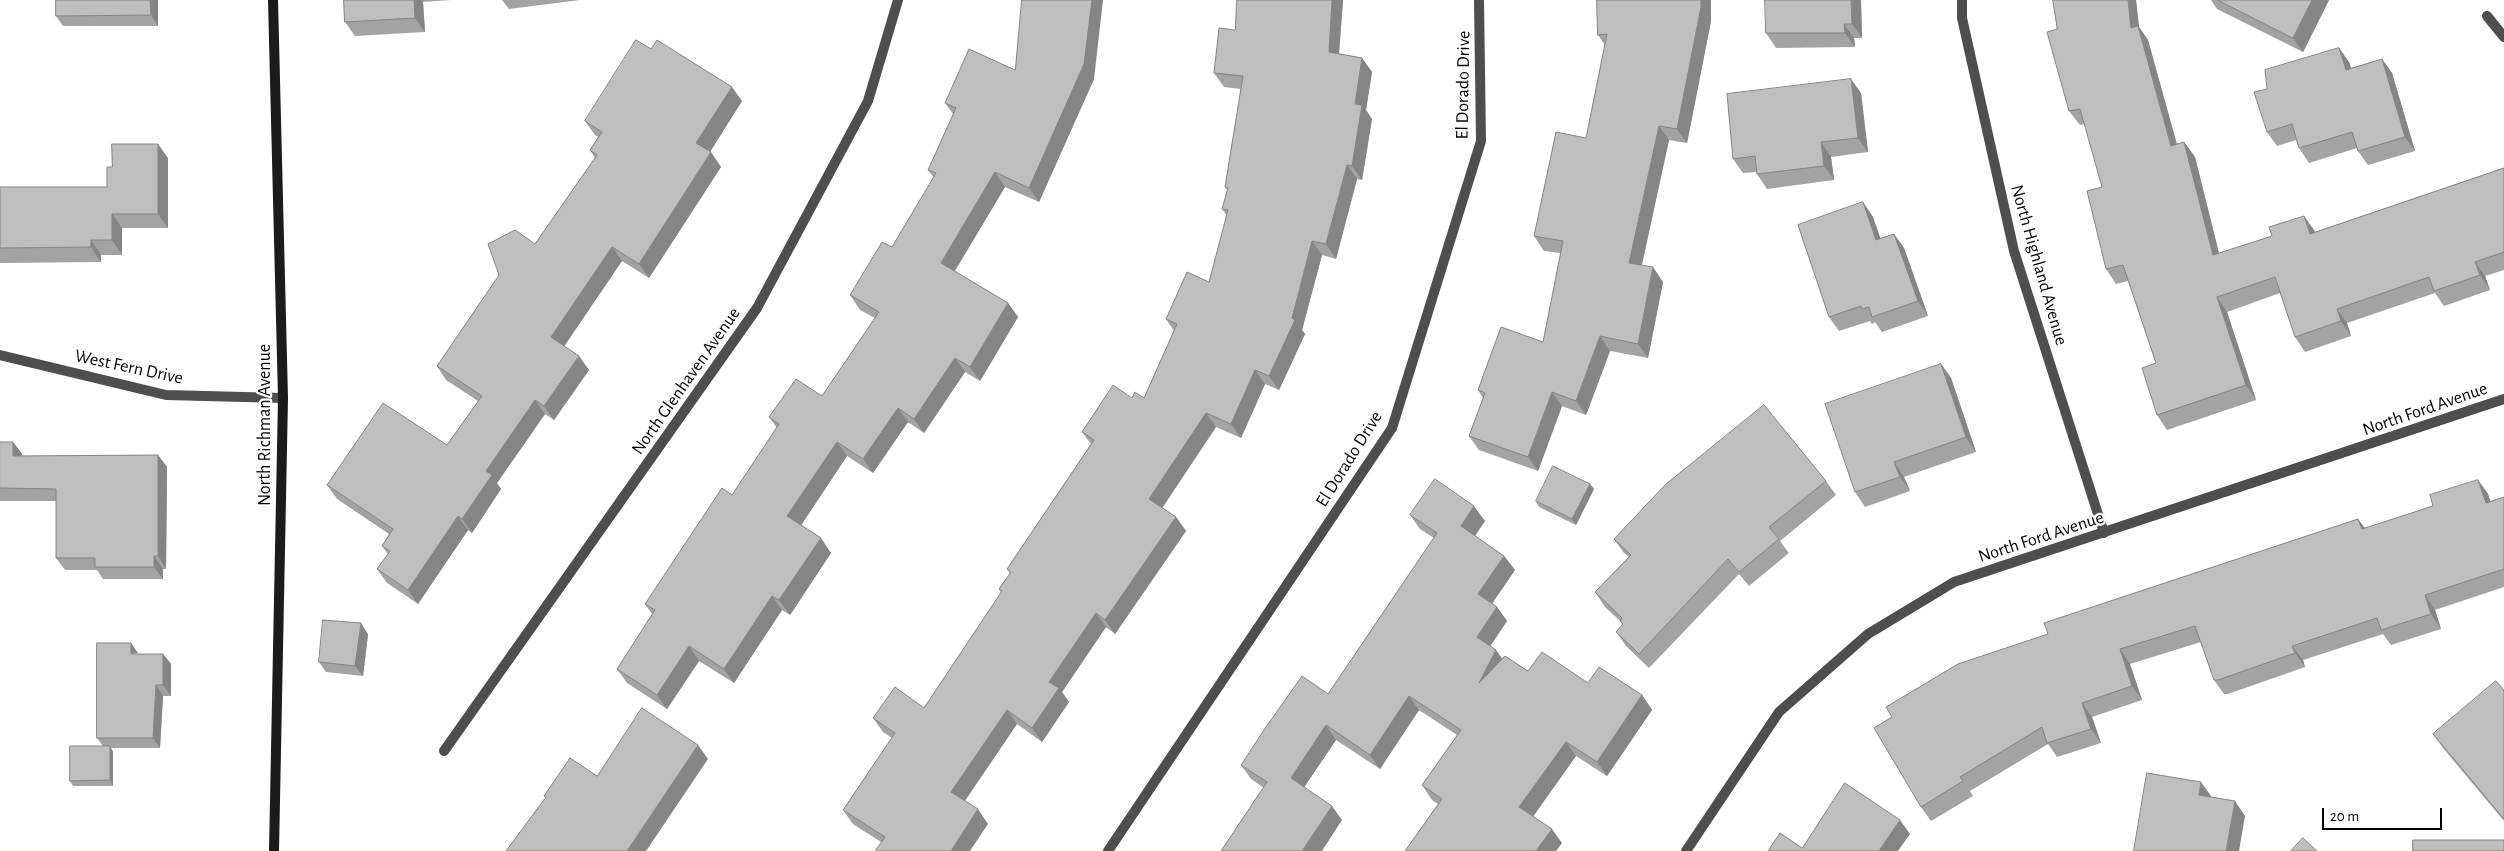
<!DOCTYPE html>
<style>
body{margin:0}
#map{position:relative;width:2504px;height:851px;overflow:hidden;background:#fff;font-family:"Alegreya Sans",sans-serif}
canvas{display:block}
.scale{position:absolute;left:2322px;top:808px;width:120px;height:22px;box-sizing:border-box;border:2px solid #000;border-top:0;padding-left:6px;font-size:15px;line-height:18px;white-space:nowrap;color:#000;-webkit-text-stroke:4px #fff;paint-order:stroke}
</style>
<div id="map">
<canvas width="2504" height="851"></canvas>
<div class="scale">20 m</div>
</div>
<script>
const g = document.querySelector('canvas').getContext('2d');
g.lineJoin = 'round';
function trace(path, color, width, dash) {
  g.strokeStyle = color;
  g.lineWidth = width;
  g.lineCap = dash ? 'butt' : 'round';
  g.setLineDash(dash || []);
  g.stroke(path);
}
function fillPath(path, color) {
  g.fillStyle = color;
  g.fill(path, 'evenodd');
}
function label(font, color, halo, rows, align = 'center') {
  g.font = font + ' "Alegreya Sans",sans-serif';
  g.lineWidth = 4.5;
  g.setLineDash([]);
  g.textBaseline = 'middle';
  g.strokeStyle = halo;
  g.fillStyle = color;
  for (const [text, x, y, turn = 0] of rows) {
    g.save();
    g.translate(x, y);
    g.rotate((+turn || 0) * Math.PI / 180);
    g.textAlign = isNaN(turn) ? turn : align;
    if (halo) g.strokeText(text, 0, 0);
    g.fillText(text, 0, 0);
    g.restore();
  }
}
const street = new Path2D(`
 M1962 0V18L2014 251 2104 533
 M2487 16 2504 37
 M0 355 166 395 283 398
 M444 751 757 308 868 101 898 0
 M1108 851 1392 428 1481 141 1479 0
 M1686 851 1779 712 1868 634 1954 582 2504 399`);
const secondary = new Path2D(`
 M273 0 283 398 274 851`);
const wall = new Path2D(`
 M158 0V26H63L56 16Z
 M344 0H451L423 2 425 32 355 36 345 22Z
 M502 0H580L509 9Z
 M1343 0 1339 54 1362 58 1372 72 1366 110 1372 119 1362 180 1357 179 1336 259 1322 255 1302 330 1305 334 1279 390 1265 384 1241 438 1216 427 1162 507 1176 517 1186 531 1115 634 1106 627 1062 692 1069 702 1042 742 1017 724 965 801 988 824 881 842 853 824 843 810 892 738 883 732 873 718 924 708 1001 593 999 589 1010 573 1007 569 1091 444 1082 432 1132 398H1144L1174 331 1166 319 1209 282 1227 216 1222 209 1227 190 1225 187 1241 89 1224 87 1214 73 1235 30Z
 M1597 0H1711V21L1687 143 1669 140 1642 265 1663 282 1648 358 1610 351 1586 415 1562 406 1538 471 1479 450 1469 436 1483 398 1478 390 1543 342 1561 253 1544 251 1534 236 1586 138 1605 45 1598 35Z
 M1861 0 1862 38H1854L1855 47 1776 48 1766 33Z
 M2053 0H2136L2139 27 2148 40 2177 144 2184 142 2195 157 2219 253 2314 230 2315 232 2504 168V270L2485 276 2490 290 2444 306 2435 293 2347 323 2351 336 2305 352 2295 337 2280 293 2227 312 2256 400 2167 430 2157 415 2156 363 2128 281 2116 284 2106 269 2102 187 2085 124 2080 125 2069 111 2057 29Z
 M2211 0H2329L2303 52 2217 9Z
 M2339 48 2349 62 2351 68 2382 59 2392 73 2415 151 2368 165 2358 151 2357 148 2309 163 2299 148 2296 140 2277 146 2267 132V89Z
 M651 49 742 101 710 152 721 167 649 278 622 261 564 346 589 370 554 420 545 414 497 483 501 489 472 533 468 530 418 604 387 583 377 569 388 554 382 546 389 534 337 499 327 485 447 445 478 401 446 380 437 366 535 244 595 158 590 150 598 137 595 135 585 121Z
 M1015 70 1094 79 1039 202 1005 187 955 271 1008 303 1018 317 980 381 965 372 924 433 908 422 873 473 847 456 801 525 831 553 790 615 782 610 734 683 699 661 667 709 627 683 617 669 652 614 645 604 732 495 777 428 769 417 822 396 875 318 860 310 850 295 892 247 934 178 928 170 953 114 945 103Z
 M1861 93 1868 152 1831 157 1834 180 1767 189 1757 174V172L1743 173 1733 159Z
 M168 158V228H122V255H101V262L0 263V187H107L112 167Z
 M1863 202 1873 217 1880 238 1894 234 1904 248 1928 316 1882 332 1875 322 1872 324 1870 321 1839 331 1829 317Z
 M1941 364 1951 378 1976 452 1904 477 1910 491 1865 507 1855 492Z
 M0 442H13L22 454V456L158 455 167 467 166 569H163V579H103L97 570H65L56 558V501H0Z
 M2478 480 2488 494 2490 502 2504 497V587L2435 610 2441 629 2391 645 2383 634 2303 660 2305 667 2228 694H2224L2214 680 2201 642 2130 664 2142 700 2092 717 2101 743 2057 757 2048 744 1970 791 1973 796 1931 821 1921 807 2048 634 2358 519 2365 528 2433 506Z
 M1826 481 1836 495 1780 541 1789 553 1749 586 1739 574 1649 668 1626 646 1616 632 1623 625 1620 621 1605 607 1595 592 1629 557 1624 553 1614 539Z
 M1590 484 1594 489 1576 525 1539 507 1536 501Z
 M1410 515 1485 521 1475 536 1504 556 1515 570 1492 604 1497 607 1507 621 1490 646 1502 659 1528 671 1588 683 1642 695 1652 710 1607 776 1576 756 1533 816 1562 843 1556 851H1405L1438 804 1432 800 1422 785 1457 735 1419 710 1380 769 1336 740 1304 787 1342 820 1264 788 1251 779 1241 765 1328 694 1434 538 1420 529Z
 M368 634 363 676 326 672 319 662Z
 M138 654H163L171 664V696H163L160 748H111L113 752V786H73L70 781 103 746 97 738Z
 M2504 690V821L2443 748 2433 734Z`);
const shadedWall = new Path2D(`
 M150 0H158V26L151 15Z
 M414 0H422L423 2 425 32 415 18Z
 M1092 0H1103L1094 79 1039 202 1029 188Z
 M1332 0H1343L1338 67 1329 52Z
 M1701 0H1711V21L1687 143 1677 129Z
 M1851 0H1861L1862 38 1852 24Z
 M2128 0H2136L2139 27 2148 40 2181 160 2171 146 2131 28Z
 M2312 0H2329L2303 52 2293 38Z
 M1844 24 1854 38 1855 47 1845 33Z
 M2339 48 2349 62 2356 84 2346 70Z
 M1362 58 1372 72 1366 110 1372 119 1362 180 1352 166 1355 104Z
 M2382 59 2392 73 2415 151 2405 137Z
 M1851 79 1861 93 1868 152 1858 138Z
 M732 87 742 101 706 158 696 143Z
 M1659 126 1669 140 1639 277 1629 263Z
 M1821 142 1831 157 1834 180 1824 166Z
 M2184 142 2195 157 2223 270 2213 255Z
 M158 144 168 158V228L158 214Z
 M711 152 721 167 649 278 639 264Z
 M1347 165 1357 179 1336 259 1326 244Z
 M995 172 1005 187 951 277 941 263Z
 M1863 202 1873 217 1886 254 1876 240Z
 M112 214 122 228V255L112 240Z
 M2304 216 2314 230 2321 248 2310 234Z
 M1894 234 1904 248 1928 316 1918 301Z
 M91 240 101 255V262L91 247Z
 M1312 241 1322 255 1302 330 1305 334 1279 390 1269 376 1292 318Z
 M612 247 622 261 561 351 551 337Z
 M2475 262 2485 276 2490 290 2480 275Z
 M1653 267 1663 282 1648 358 1638 344Z
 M2217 297 2227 312 2256 400 2246 385Z
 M1008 303 1018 317 980 381 970 367Z
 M2337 309 2347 323 2351 336 2341 321Z
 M1600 336 1610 351 1586 415 1576 401Z
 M579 356 589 370 554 420 544 406Z
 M955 358 965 372 924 433 914 419Z
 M1941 364 1951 378 1976 452 1966 437Z
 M1255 370 1265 384 1241 438 1231 424Z
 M1552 392 1562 406 1538 471 1528 457Z
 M535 400 545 414 497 483 501 489 472 533 462 519 486 471Z
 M898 408 908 422 873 473 863 459Z
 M1206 413 1216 427 1159 513 1149 499Z
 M13 442 22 454V468L13 456Z
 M837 442 847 456 798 530 787 516Z
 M158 455 167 467 166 569 158 556Z
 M1894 462 1904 477 1910 491 1900 477Z
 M2478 480 2488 494 2496 517 2486 503Z
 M1590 484 1594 489 1576 525 1572 519Z
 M1474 506 1485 521 1471 541 1461 526Z
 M458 516 468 530 418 604 408 590Z
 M1176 517 1186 531 1115 634 1105 620Z
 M2358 519 2368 533 2362 529Z
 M821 538 831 553 790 615 779 600Z
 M154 556 163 569V579L154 567Z
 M1504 556 1515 570 1488 609 1478 594Z
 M2425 595 2435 610 2441 629 2431 614Z
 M772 596 782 610 734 683 724 669Z
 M1497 607 1507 621 1487 651 1477 637Z
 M1096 613 1106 627 1062 692 1069 702 1042 742 1032 728 1049 682Z
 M361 623 368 634 363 676 355 666Z
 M131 643 138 653 131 654Z
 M689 646 699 661 667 709 657 695Z
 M2292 646 2303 660 2305 667 2295 653Z
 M2120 649 2130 664 2142 700 2132 686Z
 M1496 650 1506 664 1479 683Z
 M163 654 171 664V696L163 685Z
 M156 685 163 696 160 748 153 738Z
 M1642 695 1652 710 1607 776 1597 762Z
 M1409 696 1419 710 1380 769 1370 755Z
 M2082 703 2092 717 2101 743 2091 729Z
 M1007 710 1017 724 961 806 951 792Z
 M1326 725 1336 740 1301 792 1291 778Z
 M1566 742 1576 756 1530 821 1519 807Z
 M698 745 708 759 646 851H627Z
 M110 746 113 752V786L110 780Z
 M2201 782 2211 796 2209 810 2199 795Z
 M2235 801 2245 816 2239 851H2226Z
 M1332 806 1342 820 1322 851H1302Z
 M978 809 988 824 970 851H951Z
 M1900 820 1910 834 1898 851H1879Z
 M1552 829 1562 843 1556 851H1536Z`);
const building = new Path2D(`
 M56 0H150L151 15 56 16Z
 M344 0H414L415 18 345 22Z
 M1022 0H1092L1084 64 1029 188 995 172 941 263 1008 303 970 367 955 358 914 419 898 408 863 459 837 442 787 516 821 538 779 600 772 596 724 669 689 646 657 695 617 669 655 610 645 604 722 488 732 495 779 424 769 417 796 379 822 396 879 312 850 295 882 242 892 247 936 173 928 170 956 108 945 103 969 49 1015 70Z
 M1237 0H1332L1329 52 1362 58 1355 104 1362 105 1352 166 1347 165 1326 244 1312 241 1292 318 1295 320 1269 376 1255 370 1231 424 1206 413 1149 499 1176 517 1105 620 1096 613 1049 682 1059 688 1032 728 1007 710 951 792 978 809 951 851H875L885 837 843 810 895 733 873 718 895 687 924 708 1002 591 999 589 1011 572 1007 569 1094 440 1082 432 1113 385 1132 398 1135 392 1144 398 1177 324 1166 319 1187 272 1209 282 1228 210 1222 209 1228 188 1225 187 1243 76 1214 73 1219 28 1235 30Z
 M1597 0H1701V7L1677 129 1659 126 1629 263 1653 267 1638 344 1600 336 1576 401 1552 392 1528 457 1469 436 1485 393 1478 390 1501 327 1543 342 1563 241 1534 236 1556 132 1586 138 1607 34 1598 35Z
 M1765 0H1851L1852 24H1844L1845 33H1766Z
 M2053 0H2128L2131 28 2138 26 2171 146 2184 142 2213 255 2272 236 2269 227 2304 216 2310 234 2504 168V252L2475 262 2480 275 2434 291 2429 277 2337 309 2341 321 2295 337 2275 277 2217 297 2246 385 2157 415 2142 368 2156 363 2123 265 2106 269 2087 191 2102 187 2080 109 2069 111 2047 32 2057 29Z
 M2218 0H2312L2293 38Z
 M636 40 651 49 657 40 732 87 696 143 711 152 639 264 612 247 551 337 579 356 544 406 535 400 486 471 492 475 462 519 458 516 408 590 377 569 390 551 382 546 393 529 327 485 383 403 447 445 482 396 437 366 499 275 488 244 515 230 535 244 597 155 590 150 602 132 585 121Z
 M2339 48 2346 70 2382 59 2405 137 2358 151 2352 132 2299 148 2292 124 2267 132 2254 92 2267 89 2265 70Z
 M1851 79 1858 138 1821 142 1824 166 1757 174 1755 156 1733 159 1727 94Z
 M112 144H158V214H112V240H91V247L0 248V187H107V167H112Z
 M1863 202 1876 240 1894 234 1918 301 1872 317 1869 307 1862 309 1861 306 1829 317 1798 225Z
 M1941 364 1966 437 1894 462 1900 477 1855 492 1825 404Z
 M1764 405 1826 481 1769 527 1779 539 1739 572 1728 559 1639 654 1616 632 1623 624 1620 621 1622 618 1595 592 1631 555 1614 539 1665 485Z
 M0 442H13V456L158 455V556H154V567H95V558H56V489L0 488Z
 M1553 466 1590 484 1572 519 1536 501Z
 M1435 479 1474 506 1461 526 1504 556 1478 594 1497 607 1477 637 1496 650 1479 683 1505 656 1528 671 1542 652 1588 683 1599 667 1642 695 1597 762 1566 742 1519 807 1552 829 1536 851H1405L1442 799 1422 785 1461 730 1409 696 1370 755 1326 725 1291 778 1332 806 1302 851H1221L1267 782 1241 765 1266 727 1302 676 1328 694 1437 533 1410 515Z
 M2478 480 2486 503 2504 497V569L2425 595 2431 614 2381 630 2377 618 2292 646 2295 653 2218 680H2214L2195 626 2120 649 2132 686 2082 703 2091 729 2047 743 2042 727 1960 777 1963 781 1921 807 1874 728 1892 717 1886 707 1958 664 2048 634 2044 623 2358 519 2362 529 2433 506 2430 495Z
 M323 620 361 623 355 666 319 662Z
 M97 643H131V654H163V685H156L153 738H97Z
 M2496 681 2504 690V819L2433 734Z
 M642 708 698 745 627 851H506L546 797 544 796 570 758 597 776Z
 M70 746H110V780L70 781Z
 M2147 773 2201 782 2199 795 2235 801 2226 851H2134Z
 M1845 783 1900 820 1879 851H1768L1780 833 1802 848Z
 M2303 838 2317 851H2291Z
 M2413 840H2504V850L2503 851H2413Z`);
const streetNames = [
 ["El Dorado Drive",1463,85,-89],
 ["North Highland Avenue",2039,265,74],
 ["West Fern Drive",129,367,12],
 ["North Glenhaven Avenue",686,381,-55],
 ["North Ford Avenue",2425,409,-19],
 ["North Richman Avenue",265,425,-90],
 ["El Dorado Drive",1349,459,-58],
 ["North Ford Avenue",2041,537,-18]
];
trace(street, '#4e4e4e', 10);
trace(secondary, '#1b1b1b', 10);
fillPath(wall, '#a3a3a3');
fillPath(shadedWall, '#858585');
fillPath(building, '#bebebe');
trace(building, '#858585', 1);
label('18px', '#000', '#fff', streetNames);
</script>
